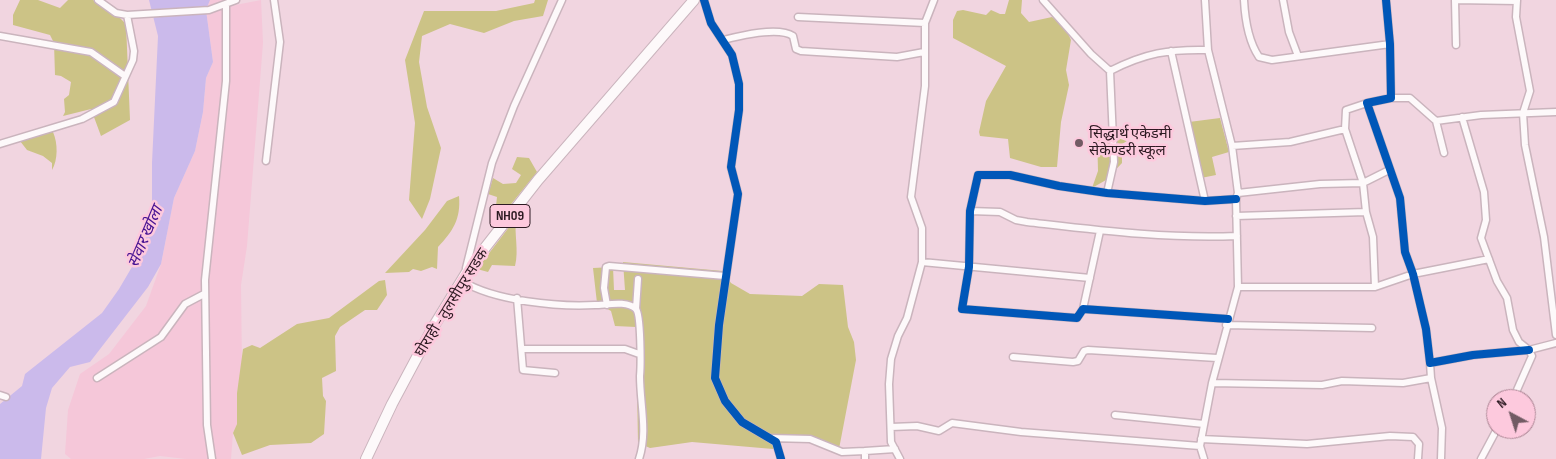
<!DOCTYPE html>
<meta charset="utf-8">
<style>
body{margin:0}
#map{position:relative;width:1556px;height:459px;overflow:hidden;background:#f1d5e0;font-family:"Sofia Sans Condensed",sans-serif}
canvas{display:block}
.north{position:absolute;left:1486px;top:389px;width:50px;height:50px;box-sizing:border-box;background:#fdc9dd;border:1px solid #aa8392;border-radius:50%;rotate:320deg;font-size:14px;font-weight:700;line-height:20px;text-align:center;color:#2d1a22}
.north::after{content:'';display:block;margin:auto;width:18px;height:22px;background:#725b64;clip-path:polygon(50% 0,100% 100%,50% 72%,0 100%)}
</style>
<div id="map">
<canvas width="1556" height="459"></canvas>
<div class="north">N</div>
</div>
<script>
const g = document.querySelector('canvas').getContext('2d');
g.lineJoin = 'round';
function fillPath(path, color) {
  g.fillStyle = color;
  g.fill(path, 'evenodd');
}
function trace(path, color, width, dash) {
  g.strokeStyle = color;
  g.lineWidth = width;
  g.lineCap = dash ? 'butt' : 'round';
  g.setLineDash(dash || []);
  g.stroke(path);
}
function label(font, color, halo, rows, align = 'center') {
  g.font = font + ' "Sofia Sans Condensed","Noto Sans Devanagari",sans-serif';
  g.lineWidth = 5;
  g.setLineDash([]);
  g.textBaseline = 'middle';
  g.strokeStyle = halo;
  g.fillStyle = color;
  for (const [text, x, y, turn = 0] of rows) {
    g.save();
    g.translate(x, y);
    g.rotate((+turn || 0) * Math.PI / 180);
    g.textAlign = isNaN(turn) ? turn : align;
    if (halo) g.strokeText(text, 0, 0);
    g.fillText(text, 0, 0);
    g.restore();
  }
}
const built = new Path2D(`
 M210 0H232L210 10 261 0 263 43 247 246 241 285 242 369 237 393V424L233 433 231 459H186L160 456 144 459H71L65 454 68 410 80 374 109 354 146 306 161 264 174 198 195 151 203 112 206 78 213 62 206 10Z`);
const green = new Path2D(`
 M20 0H38L60 8 68 0H93L120 18 126 24 130 120 101 136 91 109 63 116 65 112 64 99 69 95 71 82 61 76 55 75 54 43 50 35 13 25V15Z
 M535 0H548L543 16 514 21 484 33 450 24 422 36 419 62 427 107 441 148 430 199 422 219 409 200 415 123 405 60 424 11H496L534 3Z
 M1009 0H1022L1021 13 1029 22 1052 17 1065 27 1071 40 1066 70 1069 85 1061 122 1057 167H1041L1010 158 1008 139 980 136 979 132 986 101 1006 66 953 38V20L957 11 963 10 986 15 991 10 1000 14H1005Z
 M1220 118 1229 152 1212 157 1216 175 1201 178 1189 122Z
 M46 132H53C58 143 58 160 52 170V163L43 156 27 150 20 141 29 135Z
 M1097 132 1127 141 1122 144V163L1106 180 1092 188 1098 171Z
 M517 157 529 158 537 172 508 208 496 206 497 197 488 194 493 178 503 184 516 183 521 175 512 169Z
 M459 196C461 219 453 231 438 247L437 269 432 267 421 271 413 269 409 272 385 273 425 230 447 201Z
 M516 218C514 234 519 250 515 266L492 265 488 272 477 269Z
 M623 262 723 271 731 283 750 294 802 296 819 284 843 285 848 327 854 342 856 360 839 449 816 438 781 435 773 449 692 442 650 448 638 443 636 327 615 326 611 311 597 303 593 268 613 267 614 290H625Z
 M385 280 387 295 377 310H365L340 327 335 336 336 371 322 378 323 396 326 401 324 434 311 443 270 445 242 455 233 433 237 424V393L243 349 252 345 260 348 297 324 329 318 379 281Z`);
const water = new Path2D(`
 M149 0H210L206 10 213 62 206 78 203 112 195 151 174 198 161 264 148 287 90 362 70 367 52 388 46 408 41 459H0V404L22 386 25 374 102 313 119 289 139 255 152 203V163L158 36Z`);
const street = new Path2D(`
 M98 0 116 13 127 15
 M704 0 711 23 732 55 739 84V110L731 167 738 194 719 325 715 378 725 401 742 422 776 442 781 459
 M1043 0 1091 54 1110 71C1145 53 1169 49 1208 50
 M1244 0C1245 19 1249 42 1259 57L1272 60 1390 44
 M1283 0 1289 32 1298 56
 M1386 0 1390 44 1391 98 1367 103 1400 198 1405 252 1413 274 1426 329 1430 363 1473 355 1529 350
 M1455 0 1517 1
 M1455 0 1456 45
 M1517 0 1516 17 1530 91 1523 113 1525 145 1544 237 1556 335
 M798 17 925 23
 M0 36 91 52 125 76
 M723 40C739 36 778 26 793 36L796 49 801 51 897 57 924 52
 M1171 51 1205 201
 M1391 98H1410L1436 121 1481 115 1556 112
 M1462 117 1484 192 1486 220 1481 238 1497 281 1507 298 1513 330 1519 342 1529 350
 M1436 121 1444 153
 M1345 129 1363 183 1366 212 1373 237 1375 287
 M0 144 82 119 114 102 133 60 134 51 127 15 209 10 236 0
 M1232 146 1290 142 1345 129 1346 110 1367 103
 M266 161 280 42 274 0
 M1107 193 1114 162 1110 71
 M1238 193 1320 184 1363 183 1389 170
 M970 211 1000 212 1016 220 1027 222C1097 230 1166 239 1237 236
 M1236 216 1366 212
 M922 262 1090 278
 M466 268 492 163 514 106 562 0
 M462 281C494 301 558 307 595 305 606 305 627 300 636 309 641 315 641 365 640 376 640 404 648 432 639 459
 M1238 287H1375L1413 274 1489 259
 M517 298 523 370 555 373
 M607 305 604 288 606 267 609 266 725 276
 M636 309 638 279
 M1083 309 1100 231
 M1228 319 1083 309 1077 318 962 309 969 267 970 211 978 175H1010L1059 186 1107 193 1205 201 1236 199
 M1226 325 1372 328
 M522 349H625L639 354
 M1013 357 1073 362 1078 361 1084 351 1088 350 1217 358
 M1430 363 1431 378 1442 428 1441 459
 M97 378 161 337 185 304 204 294
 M1212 383 1322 385 1342 381 1403 383 1431 378
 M0 395 6 397
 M1513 399 1532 356 1529 350 1556 343
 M1115 415 1204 424
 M891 427 917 426 939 431 952 423 1021 432 1200 446
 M771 438 810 439 842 452 865 451
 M1201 439 1307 444 1390 436 1413 437 1419 444 1418 459
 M212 459 207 425 205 280 226 81V4
 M865 459V451L895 449
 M900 459 891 442 889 384 891 359 898 336 907 318 922 262V228L911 197 925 86V23L934 0
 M1204 459 1200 446 1212 383 1238 287 1236 199 1238 193 1232 146 1208 50 1205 0
 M1481 459 1497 429`);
const primary = new Path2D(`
 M366 459 392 404 432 329 470 267 538 180 694 0`);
const cycleway = new Path2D(`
 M704 0 711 23 732 55 739 84V110L731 167 738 194 719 325 715 378 725 401 742 422 776 442 781 459
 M1386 0 1390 44 1391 98 1367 103 1400 198 1405 252 1413 274 1426 329 1430 363 1473 355 1529 350
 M1228 319 1083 309 1077 318 962 309 969 267 970 211 978 175H1010L1059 186 1107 193 1205 201 1236 199`);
const markers = [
 [1079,143,5,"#725b64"]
];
const shields = [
 [510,216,40]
];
const shieldNames = [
 ["NH09",510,216]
];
const poiNames = [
 ["सिद्धार्थ एकेडमी",1089,134],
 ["सेकेण्डरी स्कूल",1089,151]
];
const streetNames = [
 ["घोराही - तुलसीपुर सडक",452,303,-58]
];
const waterNames = [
 ["सेवार खोला",146,237,-67]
];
fillPath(built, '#f5c7d9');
fillPath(green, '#ccc386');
fillPath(water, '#cbbaeb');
trace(street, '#cab4bd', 9);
trace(primary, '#cab4bd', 12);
trace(street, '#fdf9fa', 6);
trace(primary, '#fdf9fa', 10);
trace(cycleway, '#0057b8', 8);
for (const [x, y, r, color] of markers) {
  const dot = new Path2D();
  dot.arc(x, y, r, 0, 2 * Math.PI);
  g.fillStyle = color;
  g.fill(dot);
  trace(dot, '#fdc9dd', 2);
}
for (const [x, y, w] of shields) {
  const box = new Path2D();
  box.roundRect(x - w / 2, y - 11.5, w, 23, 4);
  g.fillStyle = '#fdc9dd';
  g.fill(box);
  trace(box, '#2d1a22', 1);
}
label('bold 14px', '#2d1a22', null, shieldNames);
label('15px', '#2d1a22', '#fdc9dd', poiNames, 'left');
label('15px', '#2d1a22', '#fdc9dd', streetNames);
label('italic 16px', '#471292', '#fdc9dd', waterNames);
</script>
